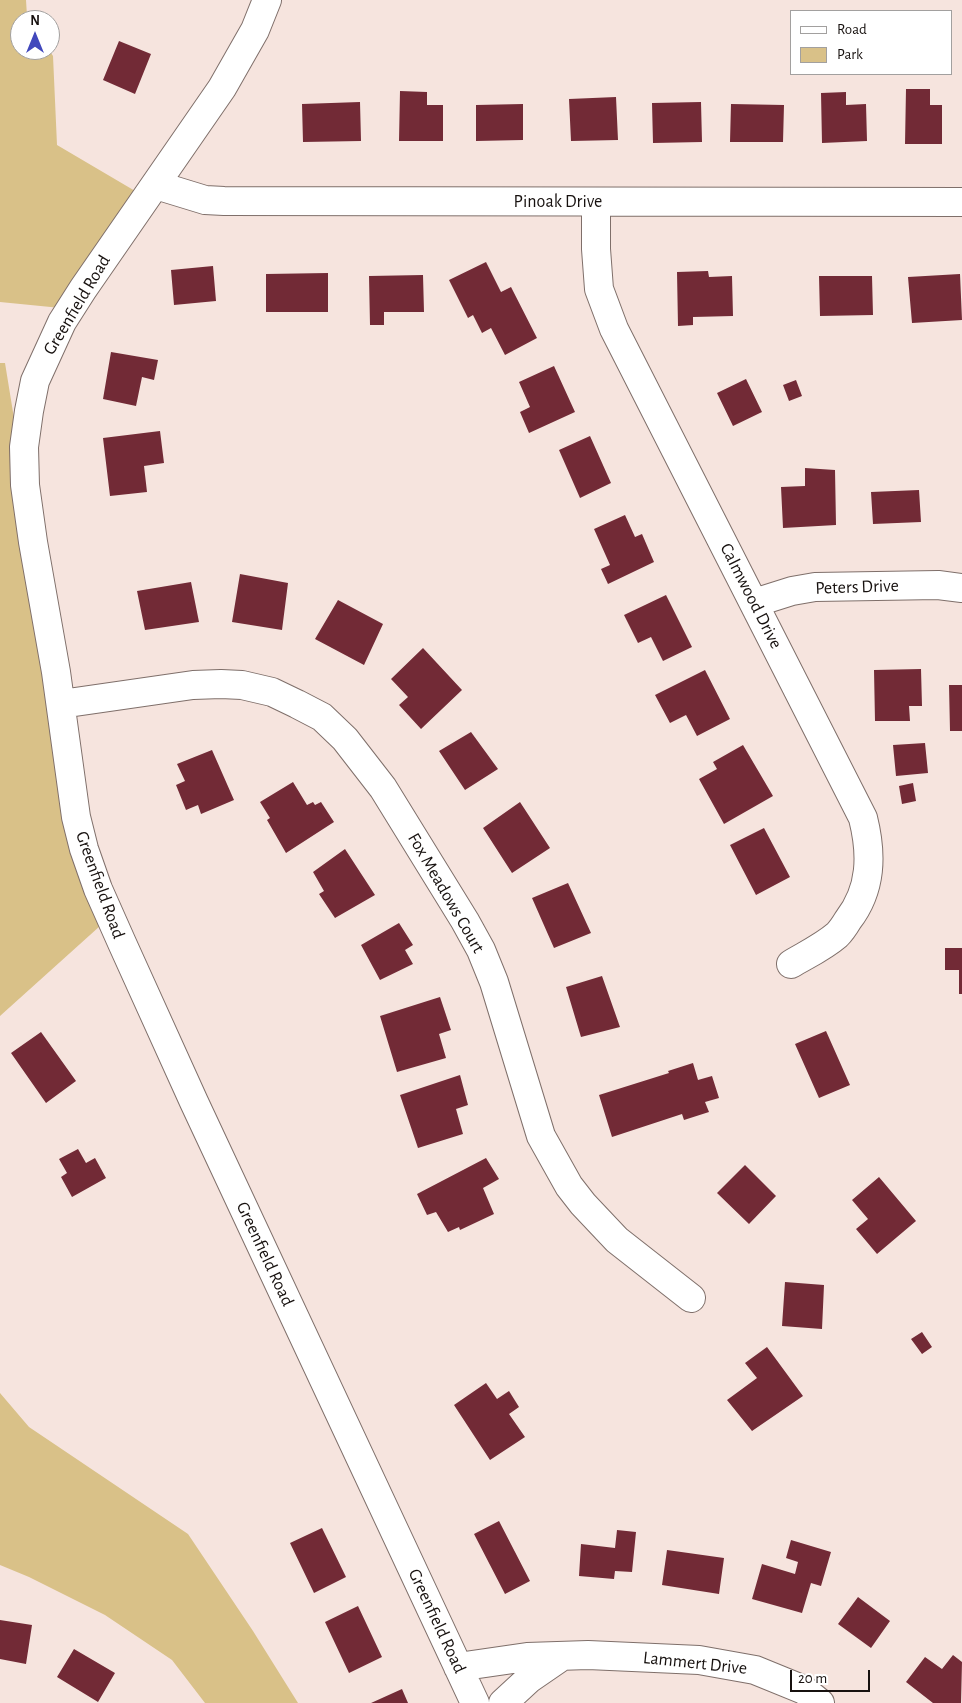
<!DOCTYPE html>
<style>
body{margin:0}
#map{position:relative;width:962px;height:1703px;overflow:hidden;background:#f6e4de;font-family:"Alegreya Sans",sans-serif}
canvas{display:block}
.legend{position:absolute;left:790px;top:10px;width:162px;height:65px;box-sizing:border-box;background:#fff;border:1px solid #a2a09f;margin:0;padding:6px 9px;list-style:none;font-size:15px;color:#17110f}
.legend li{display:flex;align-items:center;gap:10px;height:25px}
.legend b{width:25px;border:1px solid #a2a09f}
.north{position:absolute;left:10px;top:10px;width:50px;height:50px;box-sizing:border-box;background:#fff;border:1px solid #a2a09f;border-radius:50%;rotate:0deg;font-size:14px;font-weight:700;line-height:20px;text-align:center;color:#17110f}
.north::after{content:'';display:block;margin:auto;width:18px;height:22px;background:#4148bc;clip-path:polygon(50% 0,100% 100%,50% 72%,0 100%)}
.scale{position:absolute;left:790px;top:1670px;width:80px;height:22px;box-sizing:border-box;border:2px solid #17110f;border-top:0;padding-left:6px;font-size:15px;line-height:18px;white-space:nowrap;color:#17110f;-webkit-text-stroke:4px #fff;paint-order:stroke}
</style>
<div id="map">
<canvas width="962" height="1703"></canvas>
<ul class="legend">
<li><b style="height:6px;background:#fff"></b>Road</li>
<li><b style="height:14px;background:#d9c188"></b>Park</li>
</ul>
<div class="north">N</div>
<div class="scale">20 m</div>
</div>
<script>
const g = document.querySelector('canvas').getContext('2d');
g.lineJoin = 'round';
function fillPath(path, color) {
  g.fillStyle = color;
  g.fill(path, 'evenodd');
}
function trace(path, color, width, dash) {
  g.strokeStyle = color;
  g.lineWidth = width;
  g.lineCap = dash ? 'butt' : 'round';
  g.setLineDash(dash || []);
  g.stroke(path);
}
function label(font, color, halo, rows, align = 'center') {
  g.font = font + ' "Alegreya Sans",sans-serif';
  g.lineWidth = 5;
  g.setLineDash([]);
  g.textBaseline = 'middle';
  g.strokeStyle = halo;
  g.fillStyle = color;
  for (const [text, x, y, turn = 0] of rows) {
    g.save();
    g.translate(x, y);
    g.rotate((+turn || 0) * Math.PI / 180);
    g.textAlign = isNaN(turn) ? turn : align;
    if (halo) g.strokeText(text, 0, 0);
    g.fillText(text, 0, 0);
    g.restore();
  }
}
const green = new Path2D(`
 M0 0H26L27 16 29 20H20V50H49L53 56 57 145 147 198 71 309 0 302Z
 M0 363H5L45 609 110 917 0 1016Z
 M0 1393 29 1427 188 1534 253 1631 298 1703H205L172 1660 105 1615 29 1577 0 1565Z`);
const building = new Path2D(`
 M119 41 151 54 135 94 103 80Z
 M906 89H930V105H942V144H905Z
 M400 91 427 92V105H443V141H399Z
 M846 92V105L866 104 867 141 822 143 821 93Z
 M616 97 618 140 571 141 569 99Z
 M360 102 361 141 303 142 302 104Z
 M701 102 702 142 653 143 652 103Z
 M523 104V140L476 141V105Z
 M731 104 784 105 783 142H730Z
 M486 262 501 292 511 287 537 338 505 355 491 328 482 333 473 315 468 318 449 280Z
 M213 266 216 301 174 305 171 270Z
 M708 271 709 277 732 276 733 316 693 317V325L678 326 677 272Z
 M328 273V312H266V274Z
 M960 274 962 320 912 323 908 277Z
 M423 275 424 312H384V325H370L369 276Z
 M819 276H872L873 315 820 316Z
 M111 352 158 360 154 380 142 377 136 406 103 399Z
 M554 366 575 412 529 433 520 412 530 407 519 382Z
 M746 379 762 412 733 426 717 393Z
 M796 380 802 396 789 401 783 385Z
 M160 431 164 463 144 466 147 492 110 496 103 438Z
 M590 436 611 483 580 498 559 450Z
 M805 468 835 470 836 525 783 528 781 487 805 486Z
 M919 490 921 522 873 524 871 492Z
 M625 515 635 537 642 534 654 562 608 584 601 569 610 565 594 529Z
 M240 574 288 583 282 630 232 622Z
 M191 582 199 622 145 630 137 591Z
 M666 595 692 647 663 661 651 637 638 643 624 615Z
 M338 600 383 624 364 665 315 639Z
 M423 648 462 690 421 729 399 705 408 697 391 679Z
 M921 669 922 706H909L910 721H875L874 670Z
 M705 670 730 719 697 736 686 715 670 723 655 695Z
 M949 685H962V731H950Z
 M471 732 498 769 465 790 439 751Z
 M925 743 928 773 896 776 893 745Z
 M743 745 773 796 724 824 699 779 717 769 713 762Z
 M212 750 234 800 201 814 198 805 186 810 176 785 185 781 177 764Z
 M293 782 307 805 313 802 315 805 321 802 334 822 286 853 267 820 270 818 260 802Z
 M913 783 916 801 902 804 899 786Z
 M520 802 550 848 512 873 483 828Z
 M764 828 790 877 756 895 730 845Z
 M345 849 375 895 335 918 319 894 324 891 313 872Z
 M568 883 591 933 554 948 532 898Z
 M399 923 413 945 405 950 413 964 380 980 361 945Z
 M945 948H962V994H959V970H945Z
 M602 976 620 1027 581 1037 566 987Z
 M440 997 451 1030 439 1034 446 1058 397 1072 380 1016Z
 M826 1031 850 1085 819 1098 795 1044Z
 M41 1032 76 1081 46 1103 11 1053Z
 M693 1063 698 1080 712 1076 719 1098 705 1102 709 1112 684 1120 682 1114 612 1137 599 1095 669 1073 668 1071Z
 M460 1075 468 1105 456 1109 463 1134 418 1148 400 1095Z
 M78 1149 86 1163 95 1158 106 1178 72 1197 61 1177 67 1173 59 1159Z
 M486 1158 499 1179 483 1188 494 1214 460 1230 459 1227 448 1232 436 1212 427 1215 417 1194Z
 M745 1165 776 1196 749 1224 717 1193Z
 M879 1177 916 1221 877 1254 856 1229 868 1219 852 1200Z
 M785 1282 824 1285 822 1329 782 1326Z
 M922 1332 932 1347 922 1354 911 1339Z
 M767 1347 803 1396 752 1431 727 1400 757 1378 745 1363Z
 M486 1383 497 1399 509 1391 519 1407 509 1414 525 1437 490 1460 454 1405Z
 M499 1521 530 1581 505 1594 474 1534Z
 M322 1528 346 1577 314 1593 290 1543Z
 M617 1530 636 1532 632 1572 615 1571 614 1579 579 1576 581 1544 615 1548Z
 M791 1540 831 1552 821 1586 811 1583 802 1613 752 1599 762 1564 795 1574 798 1562 786 1558Z
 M667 1550 724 1558 719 1594 662 1585Z
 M858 1597 890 1621 871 1648 838 1624Z
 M358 1606 382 1657 349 1673 325 1622Z
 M0 1620 32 1625 26 1664 0 1659Z
 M74 1649 115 1673 98 1702 57 1677Z
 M953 1655 962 1662 961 1703H933L906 1682 925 1657 942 1669Z
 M402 1689 408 1703H371Z`);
const minor = new Path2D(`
 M267 0 255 30 222 88 83 289 62 322 35 381 29 411 24 447 25 485 33 542 56 672 76 817 84 849 98 889 122 943 194 1102 475 1703
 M156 185 205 200 224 201 962 202
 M596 202V249L599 289 614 329 863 818C872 854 872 889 848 920 845 925 841 931 837 935 823 947 806 955 791 964
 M754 603 792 591 815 587 938 585 962 588
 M61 704 193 685 221 684 242 685 272 692 297 704 322 717 345 739 383 788 465 921 481 950 494 982 541 1136 569 1186 583 1204 617 1240 691 1298
 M458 1667 527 1657 588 1655 699 1660 755 1670 804 1690 820 1703
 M503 1703 529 1679 561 1657`);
const streetNames = [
 ["Pinoak Drive",558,202],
 ["Greenfield Road",77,305,-59],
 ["Peters Drive",857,587,-2],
 ["Calmwood Drive",751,596,63],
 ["Greenfield Road",100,885,70],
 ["Fox Meadows Court",446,893,60],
 ["Greenfield Road",265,1254,65],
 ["Greenfield Road",437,1621,65],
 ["Lammert Drive",695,1663,6]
];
fillPath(green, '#d9c188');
fillPath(building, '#722a36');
trace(minor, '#7f6f6a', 30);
trace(minor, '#fff', 28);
label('18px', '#17110f', '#fff', streetNames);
</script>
